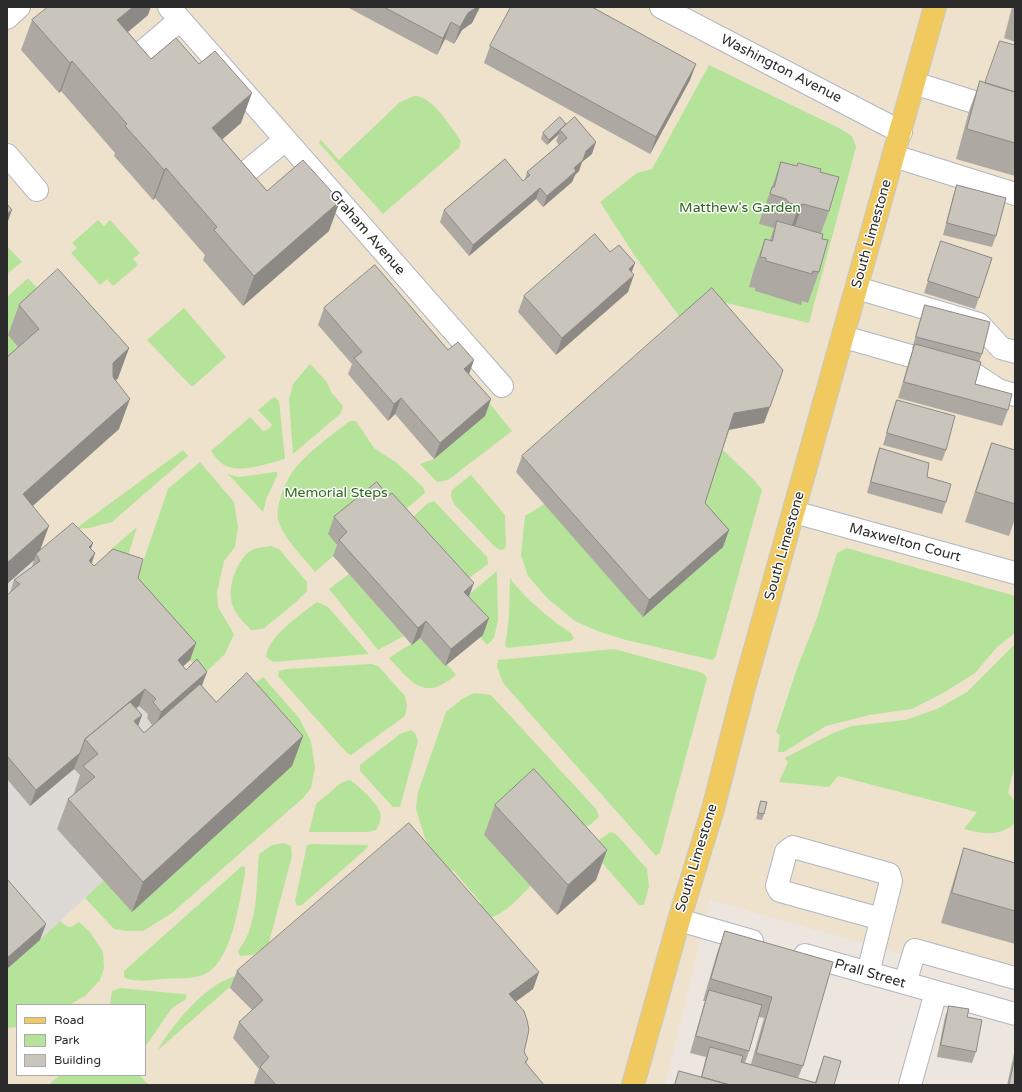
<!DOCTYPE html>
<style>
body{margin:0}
#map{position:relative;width:1022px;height:1092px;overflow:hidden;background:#ede6de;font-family:"Varela Round",sans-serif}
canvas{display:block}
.frame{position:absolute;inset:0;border:8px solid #2b2b2b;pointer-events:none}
.legend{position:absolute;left:16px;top:1004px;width:130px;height:72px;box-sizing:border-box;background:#fff;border:1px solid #aaa;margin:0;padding:5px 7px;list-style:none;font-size:12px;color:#2b2b2b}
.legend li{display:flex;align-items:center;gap:8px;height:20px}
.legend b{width:20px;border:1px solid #aaa}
</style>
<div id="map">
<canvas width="1022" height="1092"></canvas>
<div class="frame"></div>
<ul class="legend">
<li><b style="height:5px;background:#f0c95f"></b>Road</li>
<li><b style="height:11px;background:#b6e39a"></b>Park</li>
<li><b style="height:11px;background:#c9c4bc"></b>Building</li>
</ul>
</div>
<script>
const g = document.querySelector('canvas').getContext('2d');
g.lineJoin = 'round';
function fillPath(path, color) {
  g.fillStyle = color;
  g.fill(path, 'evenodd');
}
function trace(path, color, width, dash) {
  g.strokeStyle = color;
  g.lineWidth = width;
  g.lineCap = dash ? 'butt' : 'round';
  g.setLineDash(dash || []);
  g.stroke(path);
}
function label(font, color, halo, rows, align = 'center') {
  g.font = font + ' "Varela Round",sans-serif';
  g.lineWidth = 3;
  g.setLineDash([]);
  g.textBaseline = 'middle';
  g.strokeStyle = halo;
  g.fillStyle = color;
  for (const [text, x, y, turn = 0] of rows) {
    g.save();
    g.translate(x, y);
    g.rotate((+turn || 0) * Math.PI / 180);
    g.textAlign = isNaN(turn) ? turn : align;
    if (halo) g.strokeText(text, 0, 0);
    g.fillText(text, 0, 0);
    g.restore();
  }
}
const education = new Path2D(`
 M7 7H1015V986L710 900 665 1085H7ZM17 1005H145V1075H17Z`);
const green = new Path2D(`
 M709 65 839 128 852 136 856 147 809 323 710 299 682 320 635 256 600 202 637 173 652 169Z
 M414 96C433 96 450 126 461 141L459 148 383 214 319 143 321 140 339 160 400 102Z
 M98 220 104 226 110 220 140 253 133 259 138 265 113 286 107 279 100 285 71 253 77 248 72 243Z
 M7 246 22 262 7 274Z
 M28 278 47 299 28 359 7 378V297Z
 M184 308 226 357 192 387 147 340Z
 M310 364 327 382 331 392 343 406 340 414 293 454 289 399 293 384Z
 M468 377 512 431 448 480 437 482 420 464 434 459 485 416 458 385Z
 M274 397 279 401 285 459C269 463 240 474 224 465 219 462 214 455 211 451L250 417 263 431 269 429 272 425 258 410Z
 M350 421H356L374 448 397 463 423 487 425 493 394 519 386 510 315 572C303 557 286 541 279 523 274 511 284 485 291 474 303 456 332 434 350 421Z
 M722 449 754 480 762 490 716 655 713 660 626 640 600 632 575 621 547 598 528 576 521 555 525 516 544 504 699 519Z
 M183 450 188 456 112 522 89 528 75 529Z
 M200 462 234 502 238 527 235 547 224 561 217 592 218 607 234 634 225 654 203 675 132 594 168 489Z
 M275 472H277V476L267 497 263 512 228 474 239 477Z
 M471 475 505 515 506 546 504 549 500 550 494 546 454 504 451 496 452 490Z
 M434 501 487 557 488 564 457 587 402 527 428 503Z
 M137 527 126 562 108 557V552Z
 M271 546 279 549 307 582V591L296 602 263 629 251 630C243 622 232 611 231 599 229 583 238 558 252 550 257 547 266 547 271 546Z
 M847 548 1015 596V633L997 647 975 673 943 693 912 709 869 715 826 726 784 752H778L780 735 776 732 796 671 817 618 837 553Z
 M497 571 498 620 494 638 487 645 480 637 482 635 458 608 466 597Z
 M349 574 404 636 378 650 329 589Z
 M510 578C522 595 538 608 555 622 561 627 570 630 574 638L571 641 507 648 505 645C510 620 509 603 510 578Z
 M317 602 328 607 369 654 273 662 266 657C268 636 300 615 317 602Z
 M420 638 445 665 447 664 456 675C424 702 412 683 389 658Z
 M1015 644V765L1008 793 1015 802V823C1001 837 981 834 964 829L977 812 838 776 829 787 779 782 788 762 785 758 831 734 852 726 905 720 937 709 967 692Z
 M614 649 696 671 704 674 707 678 660 853 656 856 503 683 497 667 498 660Z
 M371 664 378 666 405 696 407 706 405 716 351 755 346 752 278 676 279 671 287 669Z
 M263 677 299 718 311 741 315 768 311 788 303 798 172 913 143 931H125L114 929 85 898 104 880 133 912 245 691Z
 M474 693 491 695 596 809 599 817 590 825 581 828 484 835 531 886C522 894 498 923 485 916 482 914 479 909 476 907L481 903 453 870 448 873 431 853 424 835 416 809 418 792 446 712 462 699Z
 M411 730 415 733 418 741 400 807H393L360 771V765L400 734Z
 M350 780C359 786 376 802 380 812 382 819 379 825 376 830L368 832H309L316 804 342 782Z
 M611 832 616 834 647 869 649 886 644 905H639L591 850 594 843Z
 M284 843 291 846 292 856 268 946 253 955 240 956 238 951C259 925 256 886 259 854L272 845Z
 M311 844 369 845 365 850 302 905 297 906 295 901 307 845Z
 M242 866 245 867V874C239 902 232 964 203 975 192 979 175 978 163 979 153 980 133 983 124 977V971Z
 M60 921 66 926 71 927 79 922 90 932 103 952 104 968 100 980 85 996 69 1005H17V1027L7 1028V969Z
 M248 971 158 1050C170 1028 195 999 216 985 226 979 237 975 248 971Z
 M120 988 183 994 187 995 186 999 172 1008 145 1047V1005H110L112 991Z
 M60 1075H139L149 1085H48Z`);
const plaza = new Path2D(`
 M38 556 7 606V584Z
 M139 706 150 716 155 728 104 880 40 940 7 903V779L119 722Z`);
const minor = new Path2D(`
 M169 7 502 386
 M661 7 901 132
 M7 18 19 7
 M141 53 180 20
 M914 83 1015 115
 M7 155 37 190
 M894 156 1015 194
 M245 173 285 140
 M857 288 979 324 1001 348 1015 352
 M844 337 974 374 998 390 1015 395
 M794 512 1015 573
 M679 920 752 941
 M805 955 1015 1014
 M868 973 891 881 889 874 793 847 786 852 777 886 780 891 881 919
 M905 983 915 950 1015 978
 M910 1085 936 992`);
const major = new Path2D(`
 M633 1085 679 920 713 809 744 688 935 7`);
const wall = new Path2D(`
 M347 7H480L472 23 462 30 454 44 445 39 437 55Z
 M1012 7H1015V42L1004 38Z
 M148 15 128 32 151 59 241 123 222 139 267 191 329 231 243 306 203 260 205 255 155 198 153 200 132 176 114 156 115 153 61 91 59 93 21 50 32 20Z
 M1015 45V176L956 159 969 111 980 81 985 83Z
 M490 46 696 64 690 80 650 154 484 63Z
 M566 124 565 126 592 154 582 162 579 171 575 175 572 182 543 207 536 199 469 256 440 222 444 210 523 181 525 179 527 172 559 145 556 141 559 134 547 145 541 139 543 133Z
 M781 162 797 166 798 163 820 172 829 211 821 233 822 239 819 272 808 303 802 301 801 305 755 291V288L749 287 754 269 765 239 770 240 774 228 759 224 761 217Z
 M957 185 996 236 992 247 943 235 953 197Z
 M941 241 979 298 975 309 924 293Z
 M610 252 632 272 628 292 556 355 518 312 524 296Z
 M19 305 129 348 118 378 116 381 119 429 33 506 40 551 91 550 95 553 92 563 94 566 138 578 196 643 190 660 183 666 186 670 207 672 202 686 216 702 303 736 292 766 132 912 57 829 68 799 73 796 80 775 74 769 30 806 7 779V595L10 593 14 580 32 567 34 560 7 584V357L18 347 8 335ZM139 706 148 714 147 718 152 725 144 733 138 726 142 715 136 708Z
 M925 305 982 354 979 362 975 384 1008 410 1002 426 898 398 909 361 913 349H912L921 317Z
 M324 308 469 374 491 399 485 416 434 459 395 414 388 421 348 374 352 364 318 325Z
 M897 400 946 450 942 461 883 445 893 411Z
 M764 423 729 430 705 503 729 530 723 547 643 617 516 472 522 456Z
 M992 443 1015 450V519L1009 536 965 522 981 473Z
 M880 448 927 477 946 502 942 514 867 493 876 459Z
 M334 517 469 597 483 635 445 666 420 638 412 645 333 556 337 545 328 534Z
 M761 801 764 814 762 820 756 819Z
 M495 805 596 880 557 915 484 835Z
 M964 848 1015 863V944L941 923 954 879Z
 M725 931 833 962 803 1066 798 1078 815 1082 824 1056 834 1085H674L679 1071 701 1077 706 1057 690 1053 705 1001H703L717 953ZM759 1017 764 1018 751 1064 745 1063 749 1051Z
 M237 971 539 972 533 989 515 1002 524 1052 528 1059 526 1064 544 1085H256L254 1083 259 1069 233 1038 239 1022 252 1010 230 988Z
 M949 1006 967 1017 976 1052 972 1063 937 1057 945 1017Z
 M1015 1049V1085H1007Z`);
const shadedWall = new Path2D(`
 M133 7H151L148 15 106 50 117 20Z
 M477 7H480L472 23 462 30 454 44 460 27 468 13Z
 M451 22 445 39 437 55 443 38Z
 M72 61 61 91 59 93 70 63Z
 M696 64 690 80 650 154 656 137Z
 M252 93 241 123 201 158 212 128Z
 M566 124 564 130H560L559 134 547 145 549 140Z
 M596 142 592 154 582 162 579 171 575 175 572 182 543 207 547 196 574 168 586 151Z
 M166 168 155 198 153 200 164 170Z
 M540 188 536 199 469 256 473 245Z
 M340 201 329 231 243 306 254 276Z
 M803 204 792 234 788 236 799 206Z
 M12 210 7 224V214Z
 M635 263 629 280 634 275 628 292 556 355 562 338 629 269Z
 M129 348 118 378 102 393 113 363Z
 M474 360 468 377 464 369Z
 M401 398 395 414 388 421 394 404Z
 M130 399 119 429 12 524 23 494Z
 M491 399 485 416 434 459 440 443Z
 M770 407 764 423 728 430 734 413Z
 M49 526 38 556 36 554 34 560 7 584V563Z
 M729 530 723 547 643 617 649 600Z
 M93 543 87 560 89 547Z
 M95 553 89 570V561Z
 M474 583 468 599 464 592Z
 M489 618 483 635 445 666 451 649Z
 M426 621 420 638 412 645 418 628Z
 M196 643 190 660 172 677 178 660Z
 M207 672 200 689 155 728 161 712Z
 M145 689 139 706 129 714 125 705Z
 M142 715 131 745 134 721Z
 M303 736 292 766 132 912 143 882Z
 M80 753 74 769 30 806 36 790Z
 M607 850 596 880 557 915 568 885Z
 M46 924 40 940 7 969V958Z
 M539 972 533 989 503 1011 509 994Z`);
const building = new Path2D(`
 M48 7H133L117 20 151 59 176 38 199 64 215 51 252 93 212 128 267 191 303 160 340 201 254 276 214 230 217 227 166 168 164 170 143 146 125 126 127 124 72 61 70 63 32 20Z
 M384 7H477L468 13 460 27 451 22 443 38Z
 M511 7H592L696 64 656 137 490 46Z
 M1000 41 1015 45V92L985 83Z
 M980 81 1015 92V143L967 129Z
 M560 117 566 124 549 140 543 133Z
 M575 117 596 142 586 151 583 160 574 168 576 171 547 196 540 188 473 245 444 210 505 159 523 181 530 175 527 172 567 138 560 130Z
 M781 162 797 166 798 163 821 169 820 172 839 177 829 211 803 204 799 206 789 203 786 199 770 194 772 187H774Z
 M957 185 1006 198 996 236 947 223Z
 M7 204 12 210 7 214Z
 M777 221 823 234 822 239 828 240 819 272 813 271 812 274 766 261V258L760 257 765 239 772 241Z
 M595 234 610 252 619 245 635 263 629 269 634 275 562 338 524 296Z
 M941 241 992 258 979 298 928 281Z
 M375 265 448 350 458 342 474 360 464 369 491 399 440 443 401 398 394 404 354 358 362 352 324 308Z
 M58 269 129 348 113 363V377L130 399 23 494 49 526 7 563V357L39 329 19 305Z
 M712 288 783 370 770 407 734 413 705 503 729 530 649 600 522 456Z
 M925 305 990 322 982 354 916 337Z
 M915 344 981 362 975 384 1012 394 1008 410 904 382Z
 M897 400 955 416 946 450 887 433Z
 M992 443 1015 450V504L976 492Z
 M880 448 929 463 927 477 951 484 946 502 871 482Z
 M377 482 388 496 392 493 474 583 464 592 489 618 451 649 426 621 418 628 339 540 347 532 334 517Z
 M73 523 93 543 89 547 95 553 89 561 94 566 113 549 143 559 138 578 196 643 178 660 186 670 197 659 207 672 161 712 153 702 156 699 145 689 85 739 80 753 36 790 7 756V595L20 584 14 580 40 561 36 554Z
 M247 673 303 736 143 882 68 799 95 777 83 766 98 754 85 739 130 702 142 715 134 721 144 733 200 684 216 702Z
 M534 769 607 850 568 885 495 805Z
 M761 801 767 802 764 814 758 813Z
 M409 823 539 972 509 994 524 1011 527 1020 529 1030 524 1052 528 1059 525 1062 544 1085H276L260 1067 269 1057 239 1022 263 1000 237 971Z
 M964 848 1015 863V911L952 893Z
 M7 879 46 924 7 958Z
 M725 931 833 962 803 1066 756 1053 772 997 711 979Z
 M709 990 762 1005 749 1051 696 1036Z
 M949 1006 969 1009 967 1017 982 1020 976 1052 941 1045Z
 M710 1047 743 1056 741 1062 816 1083 824 1056 841 1061 834 1085H730L702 1077Z
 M1015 1058V1085H1009Z
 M679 1071 730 1085H675Z`);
const streetNames = [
 ["Washington Avenue",781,69,27],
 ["Graham Avenue",367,233,49],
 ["South Limestone",872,234,-74],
 ["Maxwelton Court",905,543,15],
 ["South Limestone",785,546,-74],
 ["South Limestone",697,858,-73],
 ["Prall Street",870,974,16]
];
const parkNames = [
 ["Matthew's Garden",740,208],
 ["Memorial Steps",336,493]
];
fillPath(education, '#eee2cd');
fillPath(green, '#b6e39a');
fillPath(plaza, '#ddd9d5');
trace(minor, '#b1b5bf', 24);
trace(major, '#c8c8c8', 24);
trace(minor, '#fff', 22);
trace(major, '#f0c95f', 22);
fillPath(wall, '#ada9a2');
fillPath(shadedWall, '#8d8984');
fillPath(building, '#c9c4bc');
trace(building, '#8d8984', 1);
label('14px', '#2b2b2b', '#fff', streetNames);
label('14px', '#2e691b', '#fff', parkNames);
</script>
